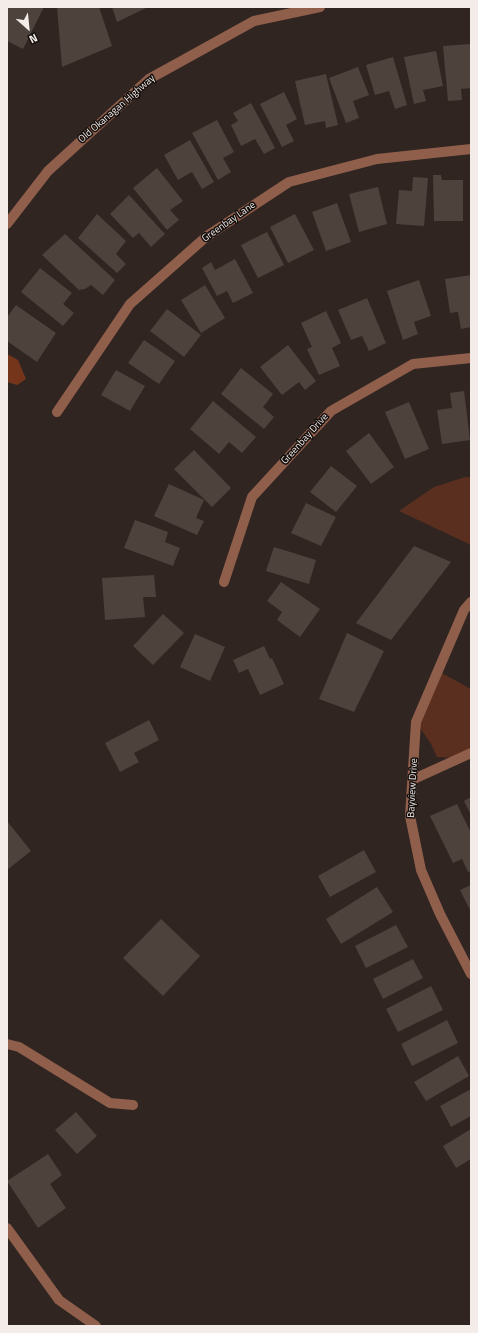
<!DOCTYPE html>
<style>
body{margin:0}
#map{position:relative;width:478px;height:1333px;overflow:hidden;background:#302521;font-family:"Titillium Web",sans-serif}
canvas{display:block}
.frame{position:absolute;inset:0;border:8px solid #f4ece9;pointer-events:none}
.north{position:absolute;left:8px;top:8px;width:40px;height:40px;-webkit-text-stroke:3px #15100e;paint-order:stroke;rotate:153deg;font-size:11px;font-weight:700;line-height:16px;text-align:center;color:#f4ece9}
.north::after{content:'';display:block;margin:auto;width:14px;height:18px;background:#f4ece9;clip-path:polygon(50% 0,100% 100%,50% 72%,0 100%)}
</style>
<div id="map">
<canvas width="478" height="1333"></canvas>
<div class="frame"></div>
<div class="north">N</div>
</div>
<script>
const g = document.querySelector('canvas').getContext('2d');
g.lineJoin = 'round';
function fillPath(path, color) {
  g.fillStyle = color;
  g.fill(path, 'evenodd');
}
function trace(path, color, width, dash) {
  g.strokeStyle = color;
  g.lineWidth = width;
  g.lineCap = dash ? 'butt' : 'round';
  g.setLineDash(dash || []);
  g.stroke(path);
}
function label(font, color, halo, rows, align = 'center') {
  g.font = font + ' "Titillium Web",sans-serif';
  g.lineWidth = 3;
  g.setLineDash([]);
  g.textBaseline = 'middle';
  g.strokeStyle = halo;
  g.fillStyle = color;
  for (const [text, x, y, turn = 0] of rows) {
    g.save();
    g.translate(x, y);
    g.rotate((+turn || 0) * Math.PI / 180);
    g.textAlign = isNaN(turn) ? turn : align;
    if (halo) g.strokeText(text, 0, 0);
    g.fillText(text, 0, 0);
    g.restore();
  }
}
const green = new Path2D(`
 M465 477H471V545L399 511 434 487Z
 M438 671 471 689V753L461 758 437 757 431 744 416 722Z`);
const water = new Path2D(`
 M7 354 18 360 26 379 17 385 7 382Z`);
const building = new Path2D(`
 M7 7H44L23 49 7 41Z
 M57 7H99L112 46 62 67Z
 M112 7H148L117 22Z
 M471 44V88L461 89 462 100 448 101 443 46Z
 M436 51 443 86 423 90 426 101 414 104 404 57Z
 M393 57 407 105 395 109 389 91 375 95 366 65Z
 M358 67 369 95 353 101 359 118 346 123 329 78Z
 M326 74 338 125 326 128 325 121 305 125 295 81Z
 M284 92 297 119 286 125 294 141 282 147 260 104Z
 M251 103 275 148 264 154 255 139 241 146 231 125 238 121 233 113Z
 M217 120 234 152 223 158 231 172 218 180 192 133Z
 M190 140 214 182 202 189 192 172 178 180 164 155Z
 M157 168 183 201 170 210 179 220 167 230 133 188Z
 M433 175H441L442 180H463V221H434Z
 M413 177 428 178 424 226 396 224 399 190 412 191Z
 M378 187 387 224 359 232 349 194Z
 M129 195 165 234 151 247 139 233 133 238 110 214Z
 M337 203 351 242 326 251 312 212Z
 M97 214 126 241 116 254 126 264 117 273 78 238Z
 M295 214 314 250 288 263 270 227Z
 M267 232 284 265 258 278 241 245Z
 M65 234 115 280 103 295 91 285 85 289 79 290 42 255Z
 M235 259 253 293 233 303 227 291 217 296 202 268 211 262 215 270Z
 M40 268 72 293 63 304 74 313 63 326 21 292Z
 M471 275V327L461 329 458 312 450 313 445 279Z
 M419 280 431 316 414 322 418 334 403 340 387 291Z
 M205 285 225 318 201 333 181 300Z
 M367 298 386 343 369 351 362 336 351 340 338 310Z
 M16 305 56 333 37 362 7 341V317Z
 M167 309 201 335 184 357 150 331Z
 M326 311 341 343 332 348 340 366 319 375 307 349 312 347 301 323Z
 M144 340 175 361 159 384 128 363Z
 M288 345 316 381 305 390 299 382 282 395 260 367Z
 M241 368 273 394 263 407 274 417 264 429 221 394Z
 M116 370 145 386 130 411 101 395Z
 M464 391 470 440 442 444 437 410 452 408 450 393Z
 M213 401 256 437 242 453 229 442 219 454 190 429Z
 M409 402 429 449 405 459 385 412Z
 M369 433 394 467 371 484 346 451Z
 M194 450 231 488 212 507 174 469Z
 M331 466 357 486 336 512 310 492Z
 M169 484 204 500 196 518 204 521 197 535 154 516Z
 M306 503 336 517 321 546 291 533Z
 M135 520 168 532 165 542 180 548 173 566 124 548Z
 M414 546 451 562 391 640 356 623Z
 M274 547 316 560 309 584 266 571Z
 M154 575 156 597H143L145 617 105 620 102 578Z
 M281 582 320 609 300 637 277 620 282 612 267 601Z
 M163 614 184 633 153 665 133 646Z
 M347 633 384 651 354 712 319 699Z
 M195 634 225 647 210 681 180 667Z
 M264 646 270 659 272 658 284 684 260 695 248 669 239 673 233 660Z
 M149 720 159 740 134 753 139 762 120 772 105 743Z
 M471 797V815L464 801Z
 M457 804 471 833V871L468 872 462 859 453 863 430 816Z
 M7 821 31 851 7 870Z
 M364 850 376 872 330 897 318 876Z
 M471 885V912L460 890Z
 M377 887 393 912 341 944 326 919Z
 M161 919 200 956 163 996 123 958Z
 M396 925 408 947 366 968 355 946Z
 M413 959 423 978 383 999 373 979Z
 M431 986 443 1010 398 1032 386 1009Z
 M447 1020 458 1043 412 1066 401 1044Z
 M458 1056 469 1076 426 1101 414 1082Z
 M471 1089V1116L451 1127 440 1106Z
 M76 1112 97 1136 77 1154 55 1130Z
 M471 1129V1159L456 1168 443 1146Z
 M48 1154 62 1175 50 1184 66 1208 38 1228 7 1181Z`);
const minor = new Path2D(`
 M7 224 48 171 149 79 254 21 320 7
 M57 412 130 304 207 236 289 182 377 159 471 149
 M224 582 252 497 331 411 413 364 471 358
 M471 602 464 610 416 722 410 816 421 870 440 914 471 974
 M414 779 471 753
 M7 1044 19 1047 110 1103 133 1105
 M7 1228 59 1300 96 1326`);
const streetNames = [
 ["Old Okanagan Highway",117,109,-41],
 ["Greenbay Lane",229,222,-35],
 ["Greenbay Drive",305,439,-48],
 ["Bayview Drive",413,788,-87]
];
fillPath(green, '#5a2f1f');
fillPath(water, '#74351b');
fillPath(building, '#4e423d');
trace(minor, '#905f4c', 10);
label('10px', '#f4ece9', '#15100e', streetNames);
</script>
